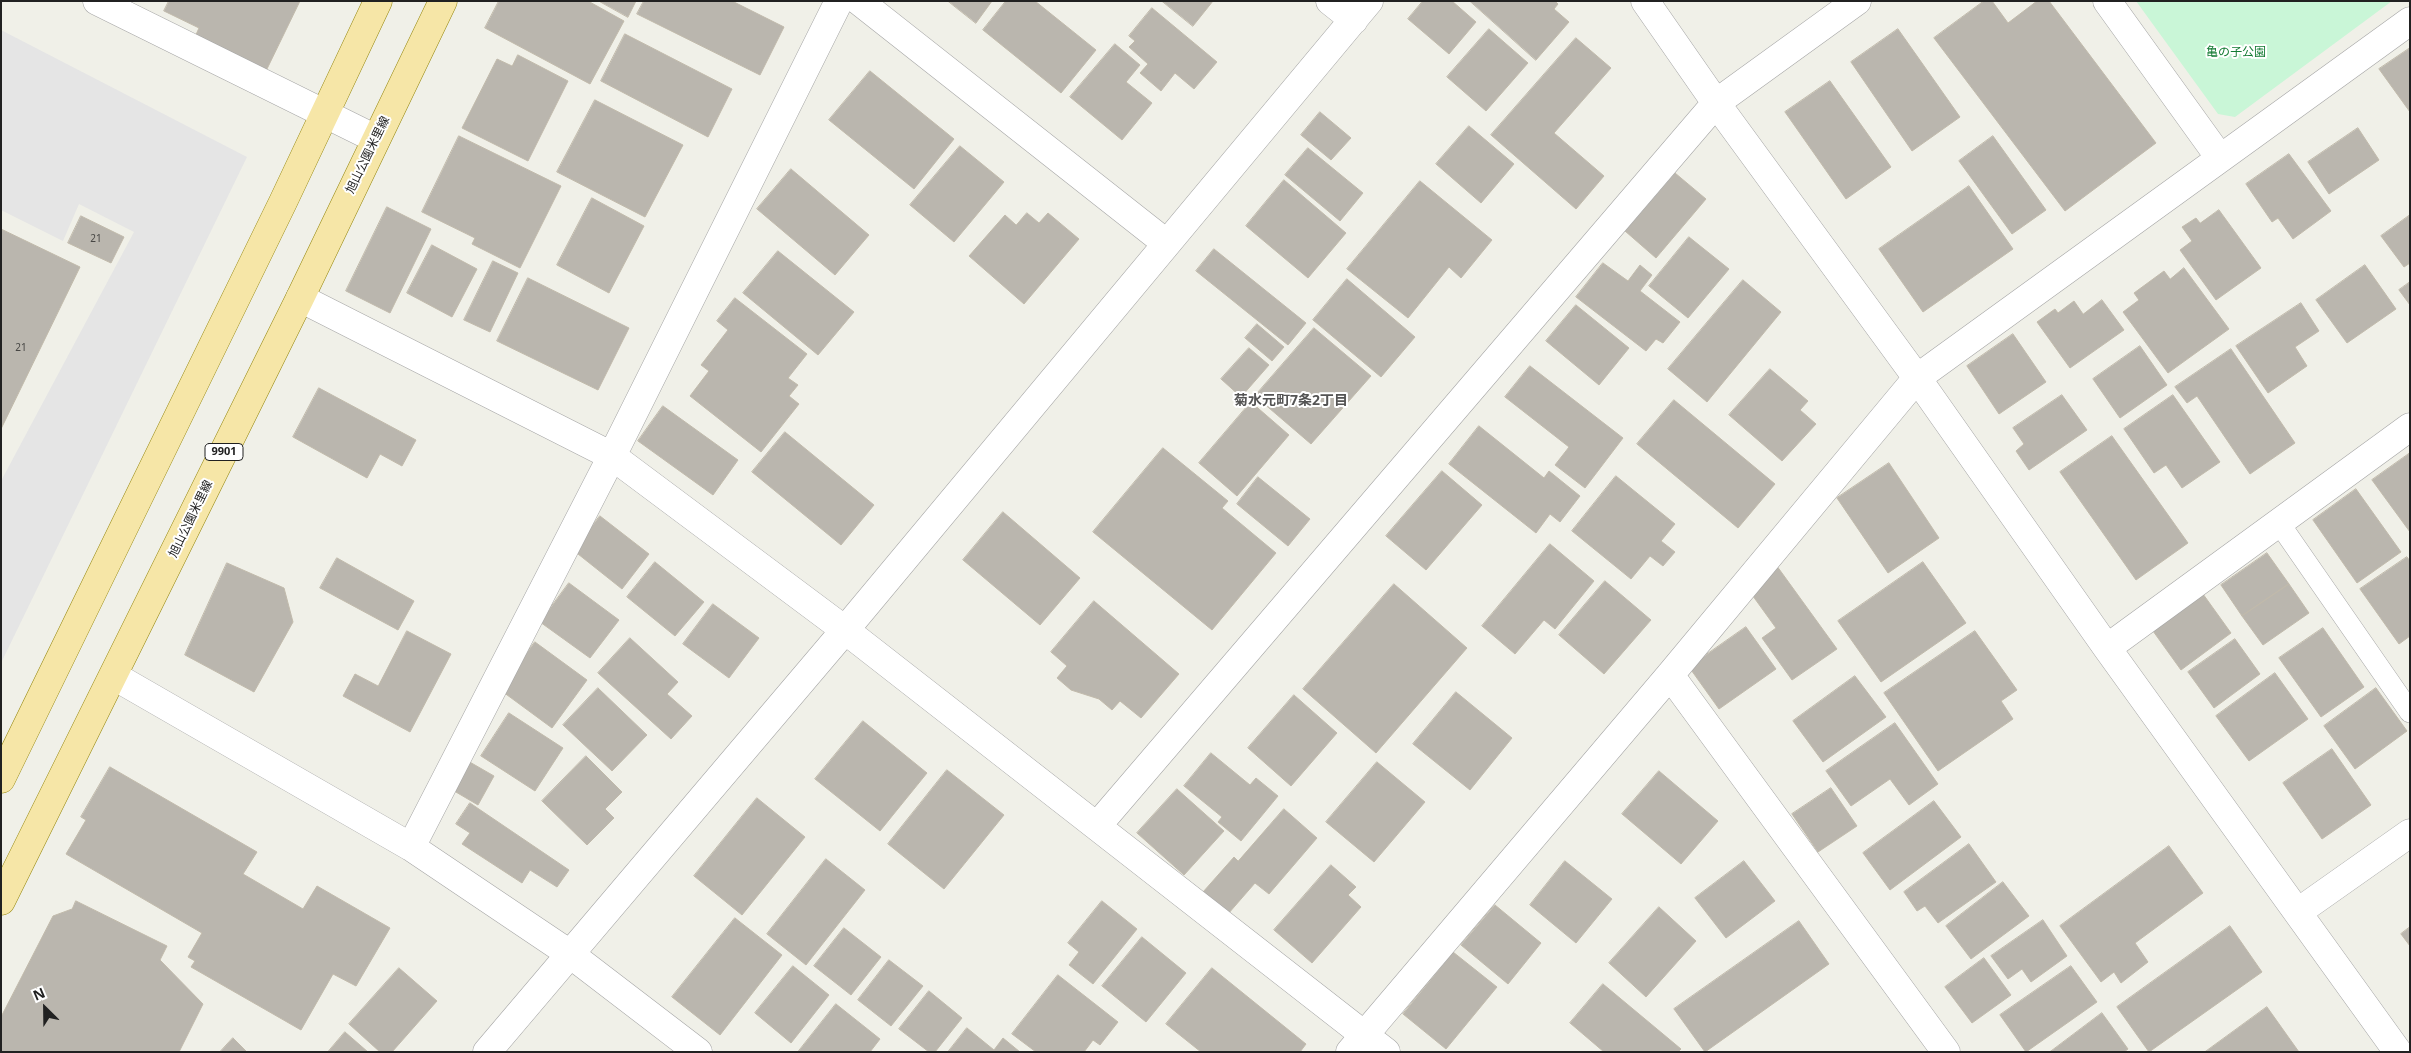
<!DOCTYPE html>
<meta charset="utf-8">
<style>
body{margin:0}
#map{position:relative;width:2411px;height:1053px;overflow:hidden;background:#f0f0e8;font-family:"Noto Sans",sans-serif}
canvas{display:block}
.frame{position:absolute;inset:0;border:2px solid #212121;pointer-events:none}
.north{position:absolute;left:20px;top:983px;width:50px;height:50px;-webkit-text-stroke:4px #fff;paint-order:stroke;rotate:337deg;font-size:14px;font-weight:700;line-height:20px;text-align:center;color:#212121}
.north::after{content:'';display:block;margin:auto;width:18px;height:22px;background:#212121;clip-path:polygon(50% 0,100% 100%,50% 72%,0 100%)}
</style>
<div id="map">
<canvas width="2411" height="1053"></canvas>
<div class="frame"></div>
<div class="north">N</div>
</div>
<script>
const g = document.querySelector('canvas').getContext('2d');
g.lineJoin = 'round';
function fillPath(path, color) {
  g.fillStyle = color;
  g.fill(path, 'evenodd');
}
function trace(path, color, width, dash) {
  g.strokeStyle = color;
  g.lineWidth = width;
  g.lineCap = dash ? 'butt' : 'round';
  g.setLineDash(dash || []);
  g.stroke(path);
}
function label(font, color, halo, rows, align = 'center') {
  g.font = font + ' "Noto Sans","Noto Sans JP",sans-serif';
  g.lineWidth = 4;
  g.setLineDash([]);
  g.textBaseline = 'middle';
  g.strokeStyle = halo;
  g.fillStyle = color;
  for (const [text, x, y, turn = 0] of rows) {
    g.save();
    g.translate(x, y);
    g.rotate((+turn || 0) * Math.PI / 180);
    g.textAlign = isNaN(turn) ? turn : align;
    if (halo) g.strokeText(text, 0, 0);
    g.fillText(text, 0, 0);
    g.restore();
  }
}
const park = new Path2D(`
 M2136 1H2392L2235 117 2218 114Z`);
const parking = new Path2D(`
 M1 30 247 157 1 663V481L134 232 79 204 63 241 1 210Z`);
const building = new Path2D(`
 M169 1H300L265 73 194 39 199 28 164 11Z
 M499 1H588L624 21 590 84 485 28Z
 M599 1H636L628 17Z
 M644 1H732L784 27 760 75 637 14Z
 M948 1H992L976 23Z
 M1006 1H1035L1096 50 1061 93 983 30Z
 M1162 1H1213L1193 26Z
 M1423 1H1452L1476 22 1449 54 1408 19Z
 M1470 1H1555L1558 4 1554 9 1569 22 1536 60Z
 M1984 1H1992L2008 23 2037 1H2049L2156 143 2065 211 1934 38Z
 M1152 8 1217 62 1194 89 1175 73 1161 91 1140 73 1148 64 1129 47 1135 41 1129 36Z
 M1489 29 1528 63 1486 111 1447 77Z
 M1898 29 1960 117 1912 151 1851 62Z
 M625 34 732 89 708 137 601 81Z
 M1576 38 1611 68 1554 133 1604 176 1576 209 1491 135Z
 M1115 44 1140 65 1126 82 1152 103 1122 140 1070 97Z
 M2410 48V112L2379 69Z
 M518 55 568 81 528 161 462 128 497 59 512 66Z
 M870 71 954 139 914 189 829 120Z
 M1830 81 1891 167 1846 199 1785 112Z
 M595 100 683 145 645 217 557 172Z
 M1320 112 1351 138 1331 160 1301 135Z
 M1469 126 1514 164 1481 203 1436 164Z
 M2358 128 2379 160 2329 194 2308 162Z
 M459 136 561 186 520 268 472 244 475 238 422 212Z
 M1993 136 2046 210 2012 234 1959 161Z
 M960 146 1004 182 954 242 910 205Z
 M1308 148 1363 193 1340 221 1285 175Z
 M2289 154 2331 211 2293 239 2278 218 2272 222 2246 184Z
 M791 169 869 235 835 275 757 209Z
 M1675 173 1706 199 1656 258 1625 231Z
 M1284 180 1346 233 1308 278 1246 226Z
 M1420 181 1492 240 1461 278 1449 267 1408 318 1347 269Z
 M1969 186 2013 249 1923 312 1879 249Z
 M592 198 644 226 609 293 557 265Z
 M387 207 431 229 390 313 346 291Z
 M2219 210 2261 268 2216 300 2180 250 2192 241 2182 227 2196 218 2200 223Z
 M1027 213 1039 223 1048 213 1079 239 1024 304 969 256 1005 215 1016 225Z
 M2410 215V263L2404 267 2381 236Z
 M81 216 124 237 111 263 68 243Z
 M1 229 80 267 1 429Z
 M1689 237 1729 269 1688 318 1649 286Z
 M432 245 477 269 452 317 407 293Z
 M1214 249 1306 323 1288 345 1196 271Z
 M778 251 854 312 818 355 743 293Z
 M493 261 518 273 490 332 464 320Z
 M1603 263 1628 281 1640 265 1652 275 1640 291 1680 322 1663 343 1656 339 1646 351 1576 297Z
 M2365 265 2396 309 2347 343 2316 300Z
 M2184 268 2229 329 2168 373 2123 312 2139 300 2134 293 2164 271 2170 279Z
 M528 278 629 328 598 390 497 341Z
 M1347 279 1415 337 1381 377 1313 320Z
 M1743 280 1781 312 1707 402 1668 369Z
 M2410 282V305L2399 290Z
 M735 298 807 354 788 378 798 385 789 396 799 404 761 452 690 396 709 371 701 365 728 330 717 321Z
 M2102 300 2124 330 2070 368 2037 322 2055 309 2058 313 2074 301 2083 314Z
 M2301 303 2319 331 2295 347 2307 366 2268 393 2236 346Z
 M1576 305 1629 348 1599 385 1546 341Z
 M1257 324 1284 347 1272 361 1245 338Z
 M1314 328 1371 376 1311 444 1255 396Z
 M2013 334 2046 382 1999 414 1967 366Z
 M2140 346 2167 385 2120 418 2093 379Z
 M1249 348 1269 365 1241 397 1221 379Z
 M2231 349 2295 443 2250 474 2197 396 2187 403 2175 387Z
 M1530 366 1623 438 1585 488 1555 465 1569 447 1505 397Z
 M1770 369 1808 401 1800 410 1816 424 1782 461 1729 415Z
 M319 388 416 440 402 466 380 454 367 478 293 437Z
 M2062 395 2087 430 2029 470 2016 451 2024 444 2013 428Z
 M2173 395 2220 462 2182 488 2166 465 2154 473 2124 429Z
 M1674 400 1775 484 1738 528 1637 444Z
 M1251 402 1289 435 1237 496 1199 463Z
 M663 406 738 460 713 495 638 441Z
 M1479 426 1544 478 1549 471 1580 496 1560 522 1550 514 1536 533 1449 464Z
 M785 432 874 505 841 545 752 472Z
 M2112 436 2188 543 2136 580 2060 472Z
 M1163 448 1228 501 1222 508 1276 553 1212 630 1093 532Z
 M2410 453V532L2372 480Z
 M1889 463 1939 538 1888 573 1837 498Z
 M1442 471 1482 505 1426 570 1386 536Z
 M1616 476 1675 524 1661 541 1675 552 1663 566 1650 556 1631 579 1572 531Z
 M1258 477 1310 519 1288 546 1237 504Z
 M2356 489 2401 552 2357 583 2313 520Z
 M1003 512 1080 578 1040 625 963 560Z
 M600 516 649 554 622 589 573 550Z
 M1550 544 1594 581 1555 629 1544 620 1515 654 1482 626Z
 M2267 553 2289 584 2242 616 2221 585Z
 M2407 557 2410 561V636L2399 644 2360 589Z
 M337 558 414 601 398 630 320 588Z
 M655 562 704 602 675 636 627 597Z
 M1774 562 1837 649 1792 680 1762 638 1776 628 1750 592Z
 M1923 562 1966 623 1881 682 1838 621Z
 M227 563 284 588 293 622 254 692 185 655Z
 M1605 581 1651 620 1604 674 1559 635Z
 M569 583 619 620 590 658 540 622Z
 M1394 584 1467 648 1376 753 1303 689Z
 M2289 584 2309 613 2263 645 2242 616Z
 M2203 594 2231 633 2181 670 2153 631Z
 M1094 601 1179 674 1141 718 1120 701 1112 710 1099 699 1071 690 1057 678 1067 666 1051 652Z
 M713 604 759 638 729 678 683 644Z
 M1746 627 1776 669 1719 709 1689 667Z
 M2323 628 2364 687 2321 717 2279 658Z
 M407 631 451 654 410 732 343 696 355 674 378 686Z
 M1975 631 2017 690 2001 701 2013 719 1938 771 1884 693Z
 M630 638 678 682 667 694 692 716 671 739 598 673Z
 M2235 639 2260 674 2214 708 2188 672Z
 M535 642 587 680 552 728 499 689Z
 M2275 673 2308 719 2249 761 2216 716Z
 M1855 676 1886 717 1823 762 1793 721Z
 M598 688 647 735 612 771 563 725Z
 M2376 688 2407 731 2355 769 2324 726Z
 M1456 692 1512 738 1470 790 1413 744Z
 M1294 695 1337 733 1291 786 1248 748Z
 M509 713 563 748 535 791 481 756Z
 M863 721 927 773 880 831 815 779Z
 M1895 723 1938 784 1909 805 1890 779 1851 806 1826 771Z
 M2332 749 2371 805 2322 839 2283 783Z
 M1211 753 1250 785 1256 778 1278 796 1241 841 1218 822 1222 817 1184 786Z
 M586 756 622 792 605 809 614 818 587 845 542 801Z
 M461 757 494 776 478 805 444 785Z
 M1377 762 1425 802 1374 862 1326 822Z
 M110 767 257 852 243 874 303 909 317 886 390 928 356 986 333 974 301 1030 191 967 195 961 188 957 202 933 66 854 86 820 81 817Z
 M947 770 1004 815 944 889 888 844Z
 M1659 771 1718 821 1681 864 1622 814Z
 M1831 788 1857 826 1818 852 1792 814Z
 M1177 789 1224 831 1184 875 1137 833Z
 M757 798 805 837 742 915 694 876Z
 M1934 801 1961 837 1890 890 1863 853Z
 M470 803 569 870 557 887 530 870 522 883 462 844 470 833 456 824Z
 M1284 809 1317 838 1269 894 1255 883 1228 914 1203 892 1234 857 1238 861Z
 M1969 844 1996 882 1938 923 1925 906 1917 911 1904 892Z
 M2169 846 2203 893 2135 943 2148 962 2121 983 2114 972 2101 982 2060 926Z
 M826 859 865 890 806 965 767 934Z
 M1565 861 1612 899 1576 943 1530 905Z
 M1744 861 1775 901 1726 938 1695 898Z
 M1331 865 1356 887 1348 895 1361 907 1312 963 1274 930Z
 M2003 882 2029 916 1971 959 1946 926Z
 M76 901 167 946 160 960 203 1004 179 1052H1V1017L53 916 72 909Z
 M1102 901 1137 929 1093 984 1069 965 1079 952 1068 943Z
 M1495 905 1541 943 1508 984 1461 945Z
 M1659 907 1696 941 1646 997 1609 963Z
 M735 918 782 955 720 1035 672 997Z
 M2043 920 2067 956 2031 982 2022 969 2008 979 1991 956Z
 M1799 921 1829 964 1705 1052 1674 1009Z
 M2230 926 2262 972 2149 1052 2117 1007Z
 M2410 927V946L2401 934Z
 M844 928 881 957 851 995 814 966Z
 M1142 937 1186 973 1146 1022 1102 986Z
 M1453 952 1497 987 1446 1049 1403 1014Z
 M1984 958 2011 995 1972 1023 1945 987Z
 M889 960 923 986 891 1026 858 1000Z
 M793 966 829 995 791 1043 755 1013Z
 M2071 966 2097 1002 2026 1052 2000 1015Z
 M399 968 437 1001 392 1052H380L349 1024Z
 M1212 968 1306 1044 1300 1052H1201L1166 1024Z
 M1058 975 1118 1022 1100 1045 1093 1040 1084 1052H1036L1012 1034Z
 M1603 984 1681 1049 1678 1052H1604L1570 1023Z
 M929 991 962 1018 935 1052H929L899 1029Z
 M836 1004 880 1039 870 1052H798Z
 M2267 1007 2299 1052H2205Z
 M2102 1013 2128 1049 2124 1052H2050Z
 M967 1028 994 1050 1003 1038 1020 1052H948Z
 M345 1032 368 1052H328Z
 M233 1038 247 1052H220Z`);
const service = new Path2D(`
 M2279 523 2410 712`);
const minor = new Path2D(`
 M97 1 376 139
 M859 1 1166 243
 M1330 1 1354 20
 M1645 1 1716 103 1917 378 2107 648 2398 1052
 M2107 1 2220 158
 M300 298 612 456 845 630 1386 1052
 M2107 648 2410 427
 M1670 675 1946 1052
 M114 676 411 847 570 954 698 1052
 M1097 826 1716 103 1857 1
 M411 847 612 456 839 1
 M2298 912 2410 833
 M487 1052 845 630 1369 1
 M1350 1052 1670 675 1917 378 2410 21`);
const primary = new Path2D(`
 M1 779 283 202 378 1
 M1 901 300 298 443 1`);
const numberNames = [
 ["21",96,239],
 ["21",21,348]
];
const shields = [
 [224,452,38]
];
const shieldNames = [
 ["9901",224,452]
];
const parkNames = [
 ["亀の子公園",2236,53]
];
const streetNames = [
 ["旭山公園米里線",368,155,-64],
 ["旭山公園米里線",191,519,-64]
];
const neighbourhoodNames = [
 ["菊水元町7条2丁目",1291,401]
];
fillPath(park, '#c9f6d7');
fillPath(parking, '#e5e5e5');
fillPath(building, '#bab6ae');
trace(building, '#c1baab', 1);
trace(service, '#a5a5a5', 22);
trace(minor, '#a5a5a5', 29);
trace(primary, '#93850a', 29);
trace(service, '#fff', 21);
trace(minor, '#fff', 28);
trace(primary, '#f6e6a7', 28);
label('10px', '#474644', null, numberNames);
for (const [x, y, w] of shields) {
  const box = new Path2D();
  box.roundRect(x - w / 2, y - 8.5, w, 17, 4);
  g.fillStyle = '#fff';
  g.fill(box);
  trace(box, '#212121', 1);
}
label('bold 11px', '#212121', null, shieldNames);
label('12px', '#137a33', '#fff', parkNames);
label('12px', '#212121', '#fff', streetNames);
label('bold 14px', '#545454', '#fff', neighbourhoodNames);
</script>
